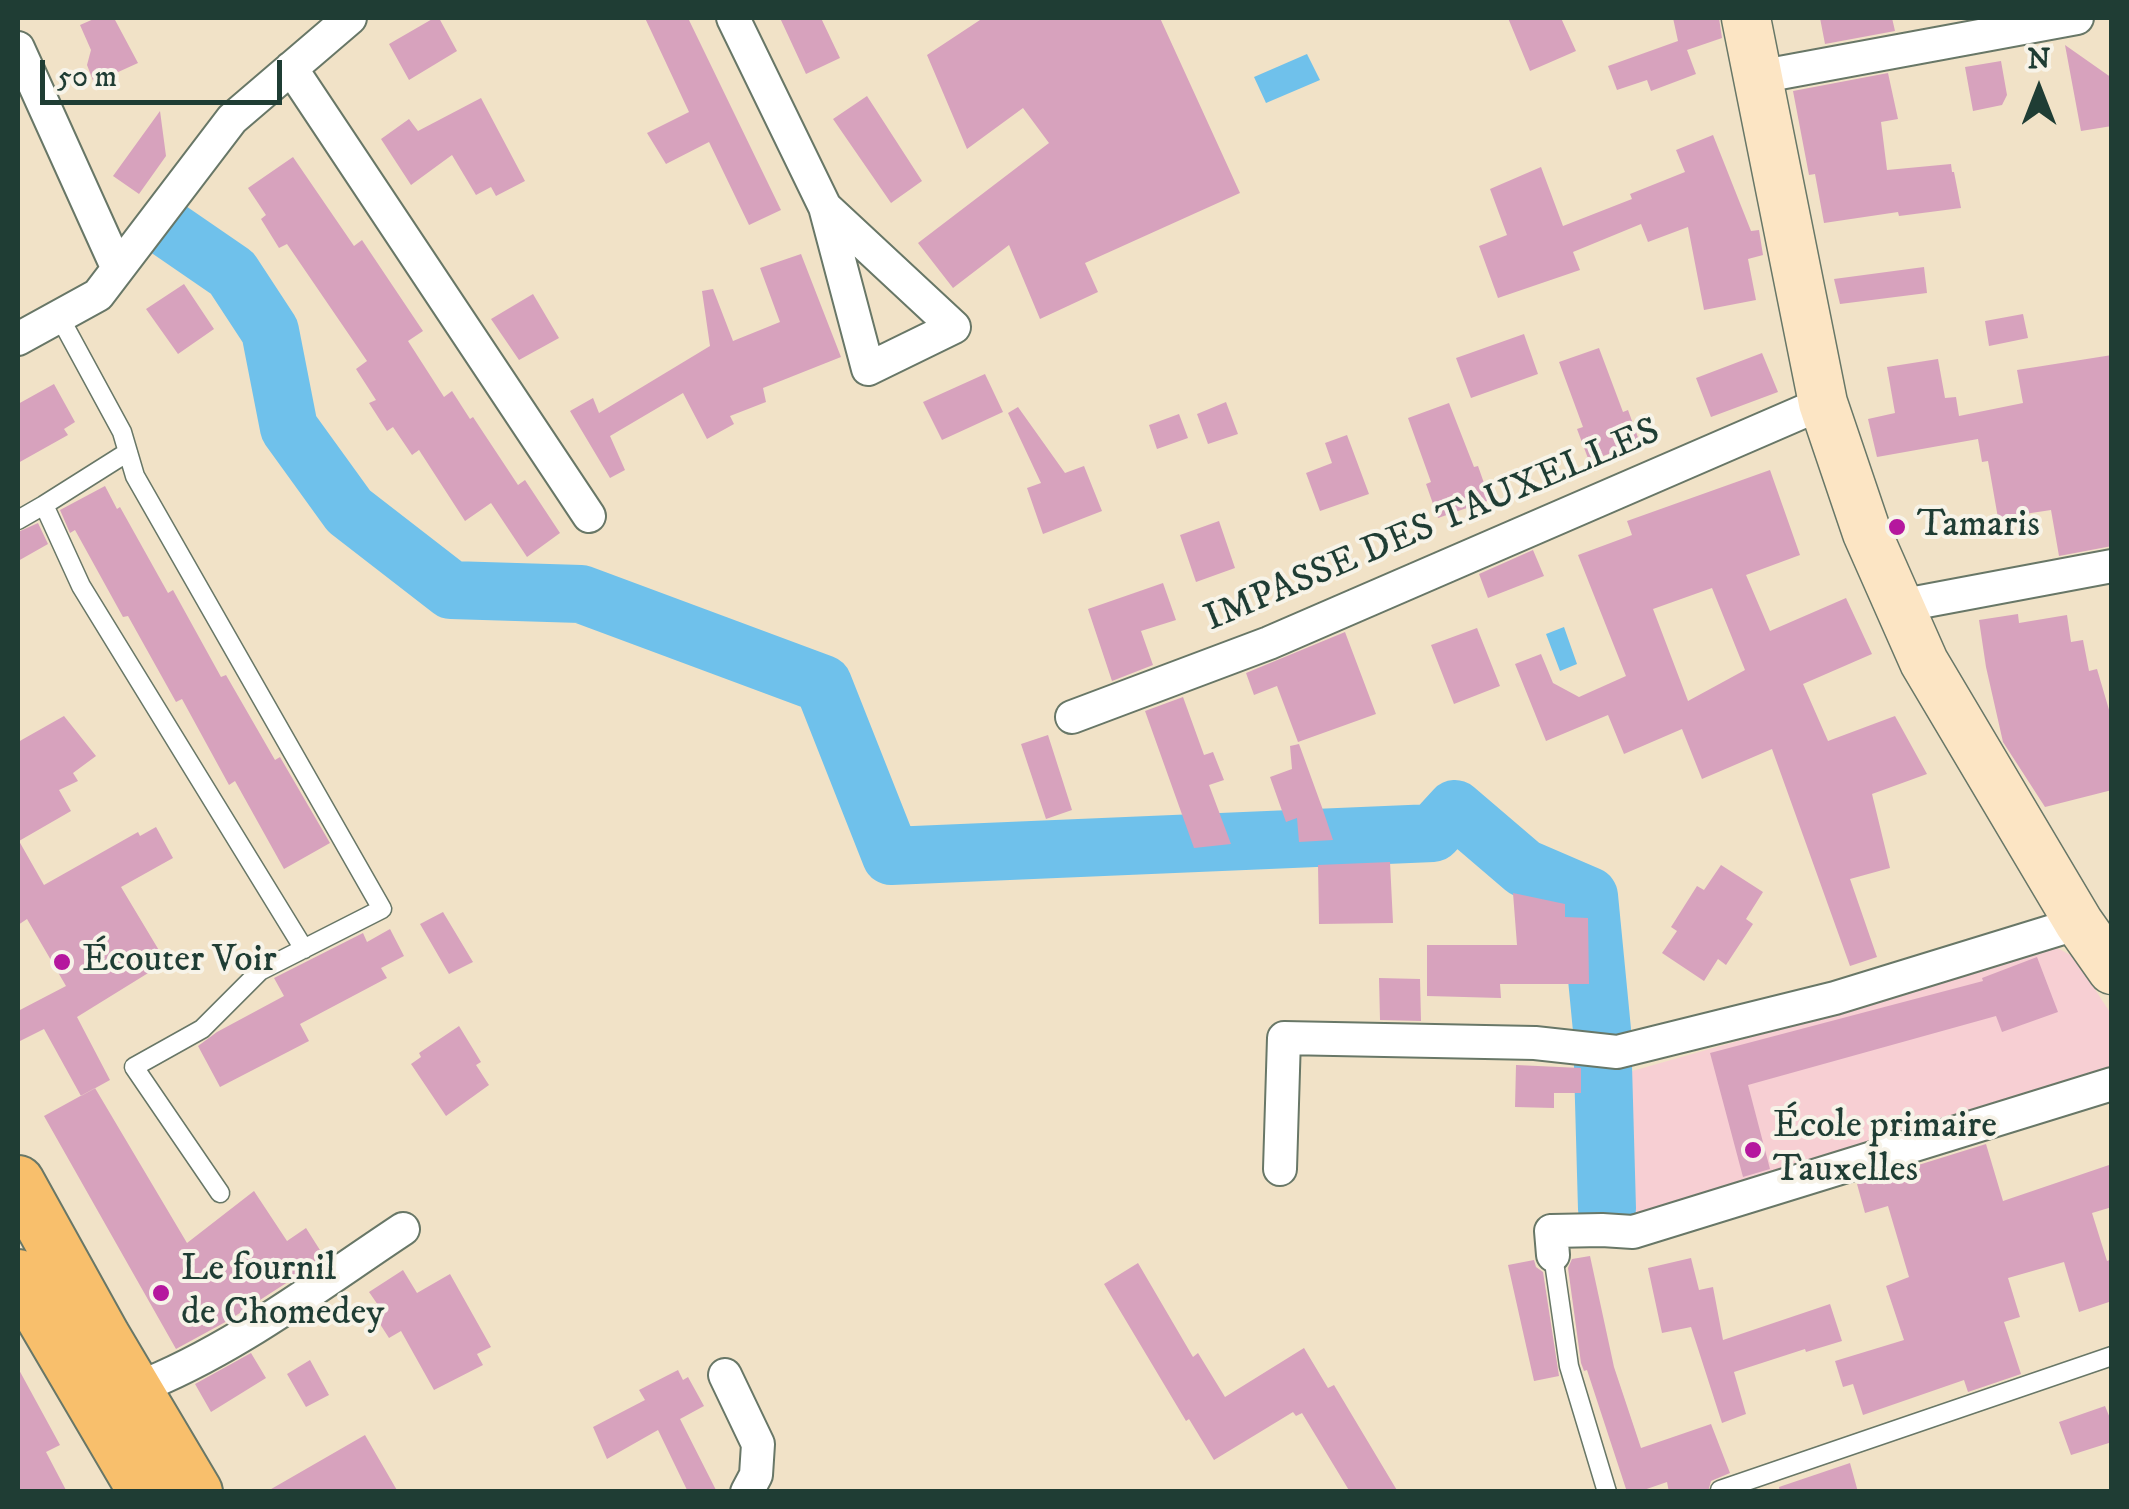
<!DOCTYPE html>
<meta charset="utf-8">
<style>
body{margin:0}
#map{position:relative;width:2129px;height:1509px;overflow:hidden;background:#f1e2c7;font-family:"IM FELL DW Pica",serif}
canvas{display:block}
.frame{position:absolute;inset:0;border:20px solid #1f3d34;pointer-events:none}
.north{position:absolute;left:1989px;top:40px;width:100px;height:100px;-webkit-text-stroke:8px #f7f3e8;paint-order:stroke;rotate:0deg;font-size:28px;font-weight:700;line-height:40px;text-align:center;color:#1f3d34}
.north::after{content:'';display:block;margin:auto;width:35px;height:45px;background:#1f3d34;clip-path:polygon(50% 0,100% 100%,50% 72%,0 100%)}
.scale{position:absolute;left:40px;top:60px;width:242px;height:45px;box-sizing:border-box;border:5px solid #1f3d34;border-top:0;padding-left:12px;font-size:30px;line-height:35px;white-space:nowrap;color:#1f3d34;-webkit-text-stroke:8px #f7f3e8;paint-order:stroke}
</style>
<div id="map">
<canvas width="2129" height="1509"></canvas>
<div class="frame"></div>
<div class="north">N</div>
<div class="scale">50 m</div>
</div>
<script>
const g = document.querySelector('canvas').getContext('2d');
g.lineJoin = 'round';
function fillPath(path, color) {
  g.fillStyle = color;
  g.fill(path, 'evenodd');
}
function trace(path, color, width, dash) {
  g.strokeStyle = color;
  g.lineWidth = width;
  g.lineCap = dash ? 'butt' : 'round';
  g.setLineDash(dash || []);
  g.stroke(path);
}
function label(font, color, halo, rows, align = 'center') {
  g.font = font + ' "IM FELL DW Pica",serif';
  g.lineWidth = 8;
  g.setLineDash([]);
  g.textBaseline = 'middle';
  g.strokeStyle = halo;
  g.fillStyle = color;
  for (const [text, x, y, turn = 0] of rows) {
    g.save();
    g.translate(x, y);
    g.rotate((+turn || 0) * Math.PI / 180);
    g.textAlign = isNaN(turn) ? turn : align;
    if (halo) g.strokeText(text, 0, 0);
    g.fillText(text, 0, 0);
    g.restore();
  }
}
const built = new Path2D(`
 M2048 943 2074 957 2111 1014V1084L1638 1226 1616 1216 1611 1077 1960 978Z`);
const water = new Path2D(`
 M1307 54 1320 80 1266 103 1254 77Z
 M1564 627 1577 664 1560 671 1546 634Z`);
const river = new Path2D(`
 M168 229 232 273 270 331 289 428 349 511 451 590 581 594 823 684 891 856 1433 833 1455 809 1524 868 1589 896 1602 1030 1607 1209`);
const building = new Path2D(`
 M96 18H114L138 63 94 83 87 65 91 50 80 25Z
 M434 18H439L457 51 409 80 389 44Z
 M645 18H688L781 210 749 225 709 142 666 164 647 133 689 112Z
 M780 18H821L840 58 806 74Z
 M983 18H1160L1240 193 1085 263 1098 292 1040 319 1009 245 953 288 918 243 1049 143 1023 108 967 149 927 55Z
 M1508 18H1561L1576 51 1530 71Z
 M1673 18H1719L1722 38 1687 50 1696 74 1651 91 1647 80 1617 90 1608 66 1678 41Z
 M1820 18H1892L1895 31 1825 44Z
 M2065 45 2112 78V126L2081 131Z
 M2001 61 2007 95 2002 105 1973 111 1965 67Z
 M1888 73 1898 119 1881 122 1887 170 1951 164 1952 172H1954L1961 208 1899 216 1898 212 1824 223 1815 174 1809 175 1793 91Z
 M867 96 922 181 891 203 833 119Z
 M481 98 525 181 496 196 491 187 476 195 452 155 411 185 381 139 409 119 418 131Z
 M160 111 166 156 139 194 113 176Z
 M1713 135 1751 231 1759 230 1763 255 1748 259 1756 300 1704 310 1688 227 1648 242 1641 224 1573 252 1580 270 1498 298 1479 246 1507 235 1490 189 1541 167 1563 226 1632 199 1630 194 1685 172 1676 150Z
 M293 157 354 246 362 240 423 331 408 341 444 397 452 391 470 419 473 417 518 485 525 480 560 533 527 557 491 503 465 521 419 450 412 455 393 427 387 431 369 403 376 400 356 369 367 361 287 244 279 248 261 219 266 215 248 188Z
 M801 254 841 357 763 388 766 402 730 416 734 424 707 439 683 393 610 436 625 470 610 478 570 411 593 398 599 413 710 346 702 291 713 289 733 341 780 322 760 268Z
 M1924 267 1927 293 1840 304 1834 279Z
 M184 284 214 329 178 354 146 309Z
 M533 294 559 338 519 360 491 319Z
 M2023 314 2028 338 1989 346 1985 321Z
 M1524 334 1538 374 1471 398 1456 358Z
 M1599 348 1623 412 1628 410 1640 443 1589 461 1577 429 1583 427 1559 362Z
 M1762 353 1778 392 1711 417 1696 378Z
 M2112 355V546L2059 556 2051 510 1998 518 1988 461 1982 462 1978 439 1877 457 1868 419 1895 413 1887 367 1938 359 1945 398 1956 397 1959 416 2023 403 2017 370Z
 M985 374 1003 412 942 440 923 402Z
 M54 384 75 422 64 429 68 435 18 463V404Z
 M1226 402 1238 434 1208 444 1197 414Z
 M1449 403 1474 467 1478 466 1490 500 1438 518 1426 484 1431 482 1408 418Z
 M1018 407 1065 473 1084 466 1102 511 1043 534 1027 488 1041 483 1008 413Z
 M1179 414 1188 438 1157 449 1149 425Z
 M1347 435 1369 494 1320 511 1306 473 1332 463 1325 443Z
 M1770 470 1800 555 1746 575 1770 631 1846 598 1872 654 1803 684 1828 741 1895 716 1927 774 1872 794 1890 868 1850 879 1877 957 1850 966 1772 749 1702 779 1682 729 1624 754 1608 715 1546 741 1515 664 1541 654 1553 683 1579 697 1626 676 1578 555 1632 535 1627 521ZM1712 588 1745 670 1688 701 1653 609Z
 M105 486 117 509 120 507 168 593 173 590 221 677 226 675 275 760 280 757 330 843 284 869 235 781 229 785 182 699 176 702 128 616 123 617 75 530 70 533 60 510Z
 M1219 521 1235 568 1196 582 1180 535Z
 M38 523 48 544 18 561V532Z
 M1533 550 1544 576 1488 598 1479 574Z
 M1163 583 1176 620 1141 631 1153 665 1112 681 1088 609Z
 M2018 614 2019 623 2067 615 2071 642 2083 640 2089 671 2097 669 2112 720V790L2045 807 2003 742 1986 667 1979 620Z
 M1477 628 1500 686 1454 704 1431 645Z
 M1345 632 1376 714 1298 742 1277 686 1254 695 1246 673Z
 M1183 697 1204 755 1213 752 1224 780 1209 785 1231 844 1194 848 1145 711Z
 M64 716 96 756 73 773 78 781 59 790 71 811 19 841 44 885 138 832 140 836 156 827 173 858 121 887 166 962 77 1017 110 1080 81 1096 44 1029 18 1042V1011L66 986 27 919 18 925V742Z
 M1048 735 1072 810 1046 819 1021 744Z
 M1299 744 1323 810 1333 840 1299 842 1297 818 1286 822 1270 777 1292 769 1290 746Z
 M1390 862 1393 923 1319 924 1318 865Z
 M1721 865 1763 892 1746 919 1753 924 1726 965 1718 959 1704 981 1662 953 1677 931 1671 927 1697 886 1704 890Z
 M1513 893 1565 904V917L1588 918 1589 984H1500L1501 998 1427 996V945H1517Z
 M443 912 473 962 449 974 420 924Z
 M390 929 404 956 381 968 387 978 300 1024 309 1041 220 1087 198 1046 217 1032 284 996 274 978 363 933 367 942Z
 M2037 957 2058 1012 2002 1032 1996 1016 1748 1085 1770 1169 1743 1177 1710 1053 1983 981 1982 978Z
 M1379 978 1420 979 1421 1021 1380 1020Z
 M459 1026 481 1062 476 1065 489 1085 446 1116 411 1064 421 1057 419 1053Z
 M1516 1065 1581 1068V1093H1554V1108L1515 1107Z
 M95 1088 187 1243 254 1191 287 1241 306 1228 325 1258 229 1320 176 1349 44 1116Z
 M1986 1144 2003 1201 2112 1164V1207L2092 1213 2107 1261 2112 1259V1301L2079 1312 2064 1262 2008 1278 2020 1317 2004 1322 2021 1374 1968 1392 1964 1380 1863 1415 1853 1384 1843 1387 1835 1361 1904 1340 1886 1286 1909 1277 1888 1206 1865 1213 1857 1184Z
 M1590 1256 1614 1367 1641 1448 1711 1424 1730 1473 1711 1481 1708 1492H1669L1667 1482 1638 1492H1627L1587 1370 1584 1371 1581 1363 1568 1268 1572 1259Z
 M1691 1258 1699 1290 1713 1287 1723 1340 1830 1304 1842 1341 1806 1352 1805 1349 1734 1372 1746 1414 1722 1423 1691 1327 1662 1333 1648 1268Z
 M1534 1260 1536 1267 1543 1272 1559 1376 1534 1381 1508 1265Z
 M1138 1263 1193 1357 1198 1353 1225 1397 1304 1348 1328 1388 1334 1385 1398 1492H1350L1302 1413 1296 1416 1293 1412 1214 1460 1189 1419 1186 1421 1104 1284Z
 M403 1270 417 1293 450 1274 491 1347 477 1354 483 1365 434 1390 401 1331 389 1338 371 1310 378 1305 369 1292Z
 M251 1353 266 1378 211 1412 195 1384Z
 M310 1360 329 1395 306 1407 287 1374Z
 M18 1368 60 1445 46 1452 67 1492H18Z
 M678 1370 683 1380 688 1377 704 1406 680 1419 717 1492H688L658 1430 607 1459 593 1427 645 1400 639 1390Z
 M2105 1406 2112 1423V1442L2071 1455 2059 1422Z
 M365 1435 398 1492H266Z
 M1850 1463 1858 1492H1780L1779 1487Z`);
const lane = new Path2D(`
 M59 316 122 432 135 476 382 909 260 971 202 1029 134 1067 220 1193
 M128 452 44 505 81 586 304 949
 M18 520 44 505
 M1553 1255 1569 1366 1607 1492
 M1720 1490 2112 1356`);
const street = new Path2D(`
 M733 18 825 207 868 369 954 327 825 207
 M18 48 117 267
 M291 68 589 516
 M1758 77 2077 18
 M18 339 98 295 232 119 350 18
 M1899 606 2112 566
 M1072 717 1269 643 1823 403
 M1280 1169 1284 1038 1535 1043 1617 1052 1835 998 2079 923
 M1553 1255 1551 1231 1602 1230 1633 1232 2112 1084
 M725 1375 758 1444 756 1475 747 1492
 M135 1389C231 1352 317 1286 403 1229`);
const secondary = new Path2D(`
 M1746 18 1823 403 1867 533 1924 662 2079 923 2112 970`);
const primary = new Path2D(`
 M18 1182 104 1337 196 1492
 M18 1276 145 1492`);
const markers = [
 [1897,527,10,"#b5179e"],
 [62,962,10,"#b5179e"],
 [1753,1150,10,"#b5179e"],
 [161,1293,10,"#b5179e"]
];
const streetNames = [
 ["IMPASSE DES TAUXELLES",1433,527,-23]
];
const poiNames = [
 ["Tamaris",1917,527],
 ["Écouter Voir",82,962],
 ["École primaire",1773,1128],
 ["Tauxelles",1773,1172],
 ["Le fournil",181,1271],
 ["de Chomedey",181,1315]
];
fillPath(built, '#f7cfd3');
fillPath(water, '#6fc1eb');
trace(river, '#6fc1eb', 58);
fillPath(building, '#d7a2bd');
trace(lane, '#687767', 21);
trace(street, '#687767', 36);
trace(secondary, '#687767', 51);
trace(primary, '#687767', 56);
trace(lane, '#fff', 18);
trace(street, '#fff', 32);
trace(secondary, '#fce5c4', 48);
trace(primary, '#f8bf6c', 52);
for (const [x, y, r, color] of markers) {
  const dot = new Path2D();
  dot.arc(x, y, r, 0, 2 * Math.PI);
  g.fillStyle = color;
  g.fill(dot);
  trace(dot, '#f7f3e8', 4);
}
label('38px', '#1f3d34', '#f7f3e8', streetNames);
label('38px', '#1f3d34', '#f7f3e8', poiNames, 'left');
</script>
